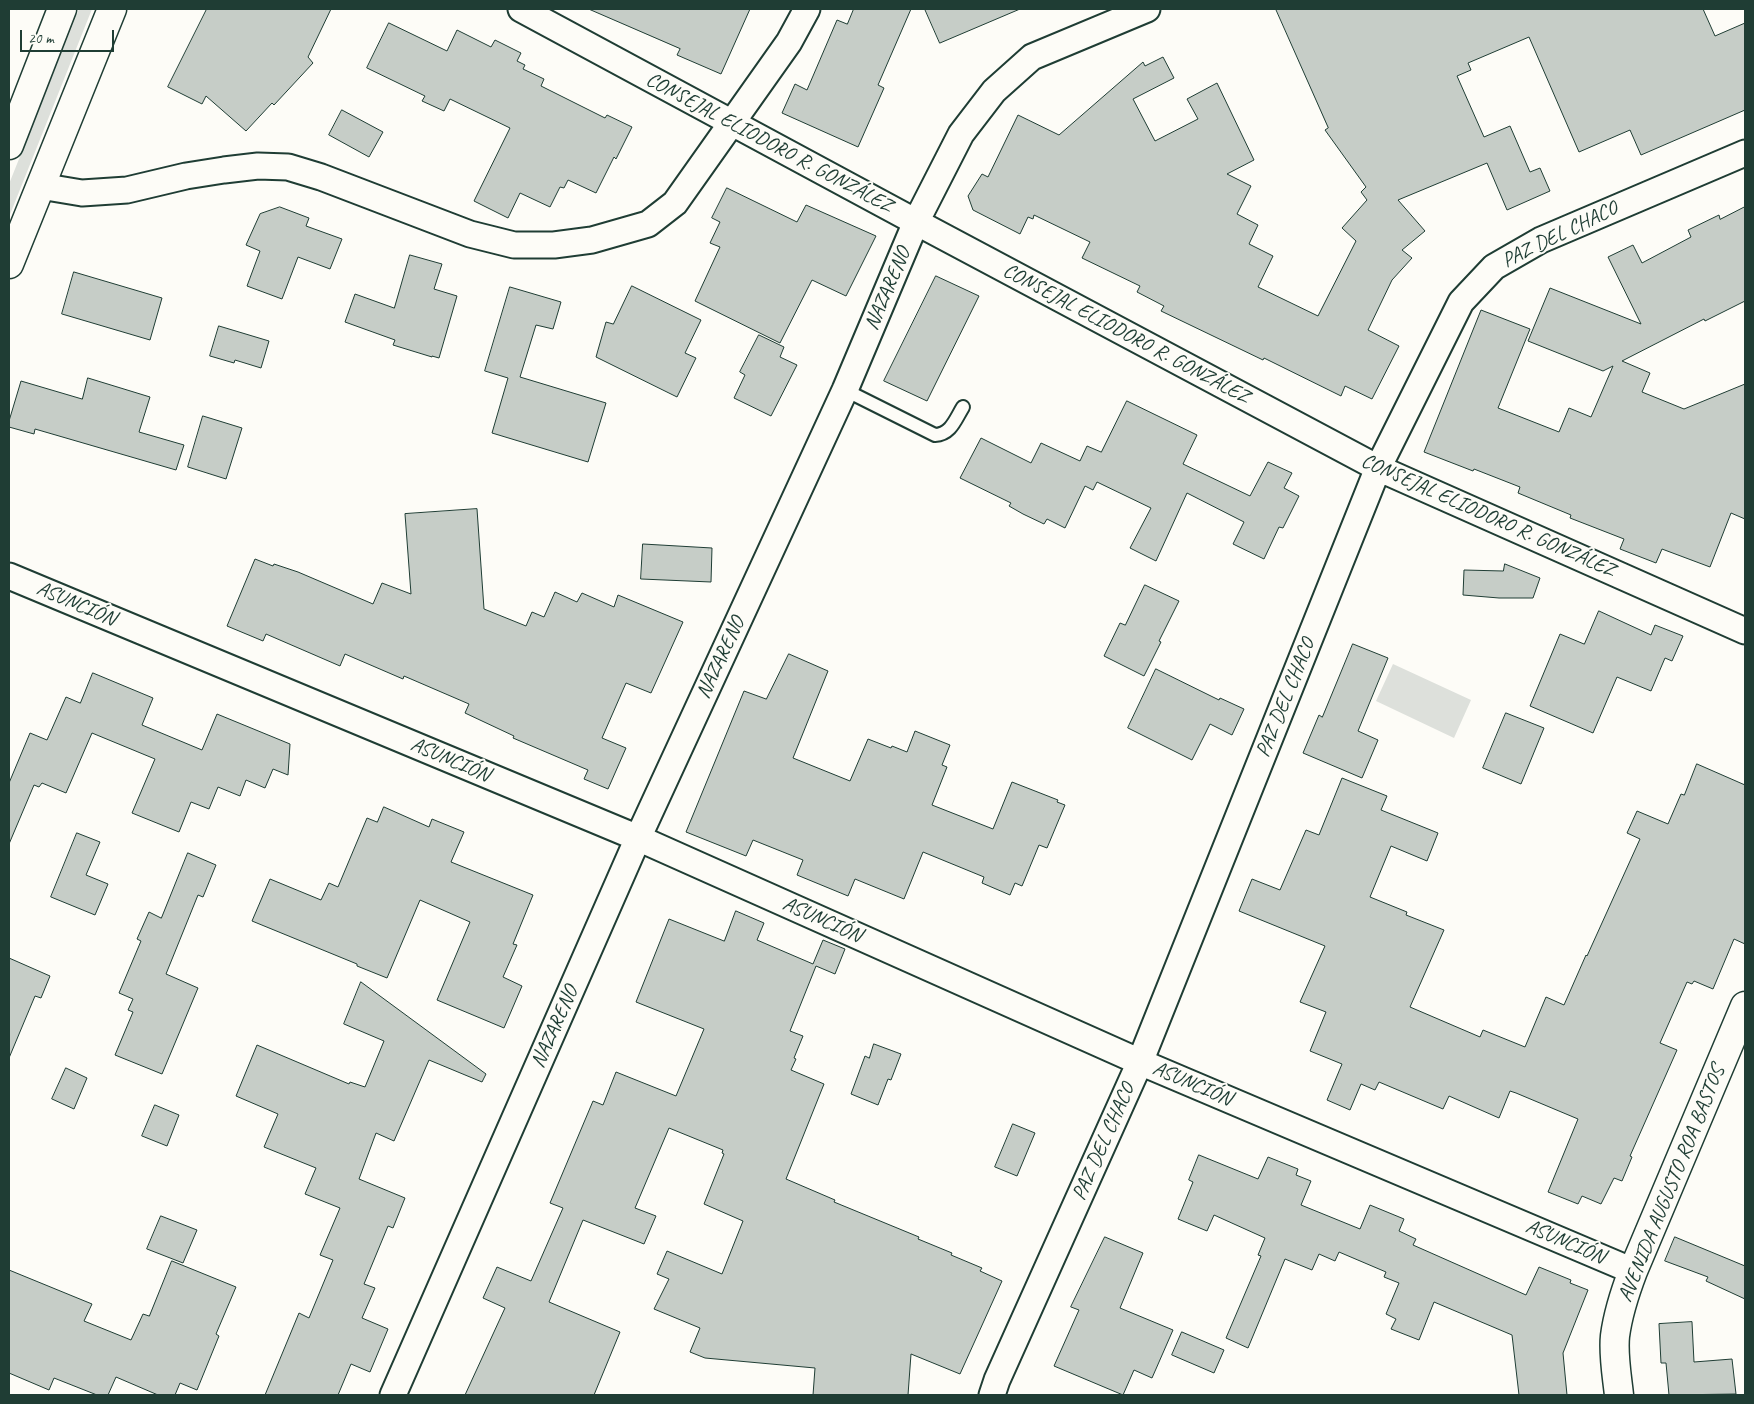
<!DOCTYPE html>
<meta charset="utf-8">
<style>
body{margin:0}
#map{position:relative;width:1754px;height:1404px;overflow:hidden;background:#fdfcf7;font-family:Caveat,sans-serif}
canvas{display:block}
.frame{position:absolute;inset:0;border:10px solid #1f3d34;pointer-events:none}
.scale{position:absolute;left:20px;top:30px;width:94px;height:22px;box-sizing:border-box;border:2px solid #1f3d34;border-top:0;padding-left:6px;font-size:15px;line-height:18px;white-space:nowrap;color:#1f3d34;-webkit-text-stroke:4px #fdfcf7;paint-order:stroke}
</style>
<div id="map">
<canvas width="1754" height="1404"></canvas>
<div class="frame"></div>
<div class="scale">20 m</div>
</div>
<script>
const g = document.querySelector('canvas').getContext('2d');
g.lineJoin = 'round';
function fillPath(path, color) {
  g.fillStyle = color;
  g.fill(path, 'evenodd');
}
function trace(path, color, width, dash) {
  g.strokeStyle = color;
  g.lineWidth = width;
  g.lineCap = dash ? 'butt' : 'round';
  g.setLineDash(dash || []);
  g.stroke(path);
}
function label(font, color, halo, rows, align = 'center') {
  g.font = font + ' Caveat,sans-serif';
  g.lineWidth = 4;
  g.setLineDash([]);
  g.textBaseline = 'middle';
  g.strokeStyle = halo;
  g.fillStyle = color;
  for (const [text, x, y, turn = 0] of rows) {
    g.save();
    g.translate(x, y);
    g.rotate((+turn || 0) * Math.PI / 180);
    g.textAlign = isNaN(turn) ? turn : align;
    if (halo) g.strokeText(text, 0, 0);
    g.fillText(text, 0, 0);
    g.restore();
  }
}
const green = new Path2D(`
 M79 9H92L9 217V184Z
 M1393 664 1471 700 1454 738 1376 701Z`);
const building = new Path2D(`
 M207 9H331L308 57 313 63 274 105 272 103 246 131 206 96 202 104 168 87Z
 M589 9H750L721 74 677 55 680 49Z
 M854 9H911L878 85 884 88 858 147 782 113 795 84 807 90 837 20 847 24Z
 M925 9H1020L940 43Z
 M1276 9H1703L1715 36 1745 23V110L1641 155 1630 130 1579 152 1529 37 1468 63 1471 70 1457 76 1484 137 1510 126 1530 172 1540 168 1550 191 1507 210 1487 163 1398 200 1425 231 1402 250 1412 258 1392 280 1368 330 1399 346 1372 399 1345 386 1341 396 1264 358 1263 360 1161 311 1164 306 1137 292 1140 286 1082 258 1090 242 1034 215 1033 219 1028 217 1020 234 973 210 968 196 982 174 988 177 1018 115 1059 135 1143 62 1145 66 1163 57 1174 78 1133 99 1155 141 1198 119 1187 99 1217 83 1254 160 1227 174 1251 186 1237 214 1258 225 1249 244 1273 256 1258 287 1318 316 1356 241 1342 228 1367 200 1361 192 1366 187 1325 130 1328 128Z
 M389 23 447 51 457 30 491 47 495 40 521 53 517 61 525 65 523 69 544 79 541 86 605 118 607 115 632 127 616 159 614 157 596 193 568 180 564 188 560 187 550 207 520 193 508 218 474 201 510 128 450 99 444 111 422 101 425 96 367 68Z
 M342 110 383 132 369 157 329 135Z
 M727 188 797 222 806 205 876 236 846 296 812 280 780 343 695 301 720 247 710 243 720 222 712 218Z
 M280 207 309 218 306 226 342 239 330 269 298 257 282 299 247 286 260 251 246 245 260 214Z
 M1745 207V301L1705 321 1704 319 1622 361 1650 373 1642 392 1684 409 1745 384V519L1731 513 1710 567 1662 549 1656 563 1620 549 1624 539 1570 518 1571 515 1518 493 1520 487 1474 469 1473 471 1424 452 1481 310 1530 329 1498 408 1559 432 1569 408 1591 417 1613 366 1603 371 1528 341 1550 288 1641 324 1608 257 1633 245 1642 263 1691 237 1688 230 1719 215 1720 219Z
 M410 255 442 264 434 289 457 296 439 358 432 356V357L393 345 395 340 345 322 355 294 394 308Z
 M74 272 162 298 150 340 62 314Z
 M936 276 979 296 927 401 884 381Z
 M632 286 701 320 685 353 696 358 677 397 596 357 606 322 613 324Z
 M510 287 561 302 553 329 536 325 520 377 606 403 588 462 492 433 508 378 485 371Z
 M219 326 269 341 261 368 235 360 234 363 210 356Z
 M759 335 784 347 780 357 797 365 771 416 734 398 745 375 740 372Z
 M88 378 150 397 139 432 184 445 176 470 35 429 34 434 9 427V421L21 381 82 399Z
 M1127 401 1197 435 1183 464 1250 496 1268 462 1292 473 1284 488 1299 496 1283 528 1279 527 1264 559 1233 544 1244 522 1187 493 1156 561 1130 548 1151 508 1097 482 1093 490 1085 486 1065 528 1047 519 1044 524 1023 514 1009 506 1011 503 960 478 981 438 1031 463 1041 443 1080 461 1087 446 1101 452Z
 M203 416 242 428 226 479 188 467Z
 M477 509 484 609 526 626 532 612 544 617 555 592 577 602 582 593 614 607 618 595 683 622 651 693 626 683 602 738 626 748 608 789 584 779 588 770 513 738 514 736 465 713 469 704 404 676 403 679 345 654 340 666 266 634 263 641 227 626 255 559 273 566 274 564 298 572 373 604 382 583 411 594 405 514Z
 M643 544 712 548 711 582 641 579Z
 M1505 564 1540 578 1533 598H1499L1463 595 1464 570 1503 571Z
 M1145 585 1179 601 1159 641 1161 642 1144 676 1104 656 1120 623 1125 625Z
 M1599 611 1651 635 1655 625 1683 636 1672 661 1665 658 1651 691 1617 677 1593 733 1530 706 1560 634 1584 644Z
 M1353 644 1388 658 1358 731 1378 740 1362 778 1303 753 1319 715 1322 717Z
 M789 654 828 671 793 758 850 781 868 739 891 748 892 746 907 752 915 731 950 745 942 765 947 767 932 805 993 829 1012 782 1058 800 1057 802 1065 805 1047 848 1039 845 1022 886 1015 883 1010 895 982 883 984 877 923 852 904 899 855 879 848 896 797 875 803 860 753 840 746 856 686 832 744 691 766 699Z
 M1156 669 1219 700 1220 698 1244 709 1232 735 1210 724 1192 760 1128 728Z
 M93 673 153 698 142 725 202 750 217 714 290 744 288 775 273 769 265 788 246 780 240 796 218 787 209 809 191 802 179 832 132 813 155 759 92 733 66 793 42 783 39 787 34 785 9 844V783L30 733 47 740 66 697 80 703Z
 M1506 713 1544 728 1521 784 1483 768Z
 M1697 764 1745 785V944L1734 939 1713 989 1694 981 1692 984 1687 982 1660 1043 1677 1050 1630 1156 1632 1157 1622 1181 1614 1178 1601 1204 1582 1196 1578 1204 1548 1192 1578 1119 1516 1093 1510 1091 1499 1118 1449 1096 1443 1109 1379 1082 1375 1090 1361 1084 1350 1110 1327 1100 1342 1064 1310 1051 1326 1012 1300 1002 1325 946 1239 911 1252 879 1280 890 1306 830 1319 835 1342 778 1387 796 1381 810 1438 833 1427 861 1391 846 1370 897 1407 912 1406 915 1444 930 1410 1007 1480 1037 1483 1030 1525 1047 1546 997 1564 1005 1586 955 1587 956 1640 839 1627 833 1637 811 1668 824 1681 794 1684 795Z
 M384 807 429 827 432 819 464 832 451 862 533 895 513 944 517 945 503 977 522 986 504 1028 437 1000 470 922 420 900 387 978 357 966V964L252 921 270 879 321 900 329 883 338 887 367 818 377 822Z
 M77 833 100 842 86 875 108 884 95 915 51 897Z
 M188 853 216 865 203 897 198 895 166 974 198 988 162 1074 115 1055 133 1012 128 1010 133 999 119 993 141 941 137 939 149 912 161 918Z
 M736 911 764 923 757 940 813 964 823 940 845 949 835 974 816 966 790 1031 803 1036 794 1058 796 1059 791 1070 824 1084 786 1179 835 1200 834 1202 919 1237 918 1239 952 1253 951 1255 982 1268 980 1271 1002 1281 960 1374 911 1354 908 1395H813L815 1368 705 1358 690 1352 700 1328 654 1309 669 1279 657 1274 667 1251 722 1274 743 1221 704 1204 724 1154 722 1153 723 1150 669 1128 635 1208 656 1216 644 1244 583 1220 549 1302 620 1332 594 1395H465L505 1308 483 1298 497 1267 531 1281 563 1208 550 1203 593 1101 603 1105 616 1072 676 1096 704 1029 636 1002 669 919 724 941Z
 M9 958 50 976 41 998 35 996 9 1058Z
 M361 982 486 1074 482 1082 429 1060 394 1141 376 1133 359 1179 405 1198 393 1228 388 1226 364 1284 375 1288 362 1318 388 1329 370 1372 351 1364 338 1395H265L299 1313 309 1318 333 1260 320 1255 340 1208 305 1194 316 1168 264 1147 278 1114 236 1096 257 1045 349 1084 350 1082 365 1087 384 1041 344 1024Z
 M874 1044 901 1054 891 1080 888 1079 878 1105 851 1094 865 1056 869 1058Z
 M66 1068 87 1078 74 1109 52 1099Z
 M155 1105 179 1115 167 1146 142 1136Z
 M1013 1124 1035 1133 1017 1176 995 1167Z
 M1199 1155 1258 1179 1268 1157 1298 1169 1296 1175 1311 1181 1301 1205 1360 1229 1370 1205 1404 1219 1399 1231 1416 1239 1413 1245 1526 1295 1539 1267 1571 1280 1570 1283 1588 1290 1563 1353 1567 1395H1519L1512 1335 1434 1302 1419 1340 1391 1329 1396 1319 1386 1314 1399 1283 1384 1277 1386 1272 1339 1252 1335 1261 1319 1254 1312 1270 1285 1259 1248 1348 1226 1338 1261 1256 1258 1255 1265 1238 1214 1215 1207 1231 1178 1219 1193 1182 1189 1180Z
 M161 1216 197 1230 183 1263 147 1249Z
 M1105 1237 1143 1253 1120 1308 1173 1330 1152 1378 1134 1370 1123 1395 1054 1366 1079 1310 1071 1307Z
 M1675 1237 1745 1266V1299L1706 1281 1708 1277 1665 1261Z
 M172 1261 236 1287 216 1334 219 1336 197 1390 180 1383 175 1395H158L116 1377 108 1395H97L54 1378 49 1390 9 1373V1270L92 1304 84 1321 131 1340 143 1314 149 1316Z
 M1692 1322 1694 1362 1732 1359 1736 1394 1669 1395 1666 1363H1661L1659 1324Z
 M1182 1332 1224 1350 1214 1373 1172 1355Z`);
const lane = new Path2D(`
 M845 390 935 435C951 434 955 420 963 407`);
const street = new Path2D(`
 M521 9 916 222 1378 468 1745 631
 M40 186 82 193 127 190 186 176 224 170 258 166 288 167 321 177 470 234 514 245H554L592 240 648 224 675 203 789 42 807 9
 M9 576 638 838 1140 1062 1633 1271
 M393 1395 638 838 845 390 916 222 961 134 994 91 1032 57 1147 9
 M992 1395 997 1380 1140 1062 1378 468 1461 302 1494 267 1541 240 1745 153`);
const secondary = new Path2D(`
 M1619 1395C1617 1376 1613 1355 1615 1336 1618 1313 1625 1292 1633 1271L1745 1006`);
const primary = new Path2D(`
 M9 145 62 9
 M9 264 112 9`);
const streetNames = [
 ["CONSEJAL ELIODORO R. GONZÁLEZ",769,143,28],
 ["PAZ DEL CHACO",1560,235,-26],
 ["NAZARENO",888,289,-67],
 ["CONSEJAL ELIODORO R. GONZÁLEZ",1126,334,28],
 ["CONSEJAL ELIODORO R. GONZÁLEZ",1488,516,24],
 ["ASUNCIÓN",76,604,23],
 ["NAZARENO",721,658,-65],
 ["PAZ DEL CHACO",1286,698,-68],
 ["ASUNCIÓN",450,760,23],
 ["ASUNCIÓN",822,920,24],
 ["NAZARENO",555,1027,-66],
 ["ASUNCIÓN",1192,1084,23],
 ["PAZ DEL CHACO",1104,1142,-66],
 ["AVENIDA AUGUSTO ROA BASTOS",1672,1184,-68],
 ["ASUNCIÓN",1565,1242,23]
];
fillPath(green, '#dde0db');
fillPath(building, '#c6cdc7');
trace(building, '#1f3d34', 1);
trace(lane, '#1f3d34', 16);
trace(street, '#1f3d34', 29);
trace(secondary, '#1f3d34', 31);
trace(primary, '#1f3d34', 31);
trace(lane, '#fdfcf7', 12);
trace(street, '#fdfcf7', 25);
trace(secondary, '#fdfcf7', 28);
trace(primary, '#fdfcf7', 28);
label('21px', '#1f3d34', '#fdfcf7', streetNames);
</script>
